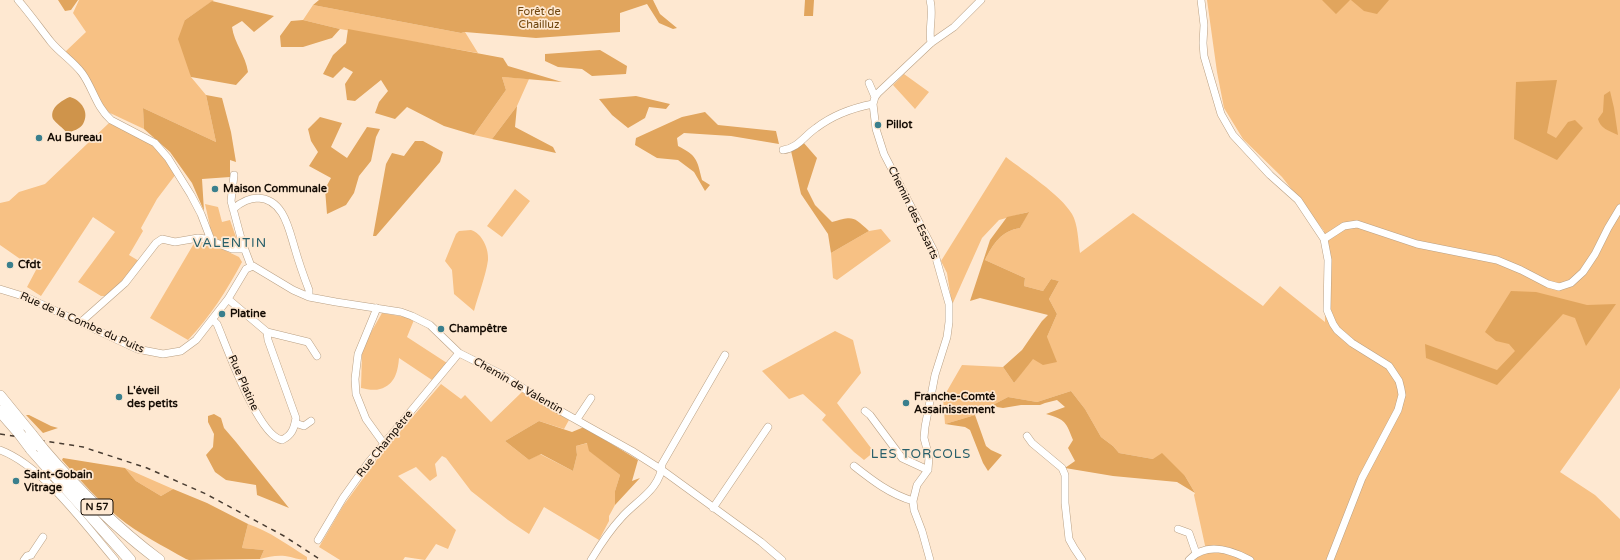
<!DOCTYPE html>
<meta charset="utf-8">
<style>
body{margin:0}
canvas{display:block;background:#fee8d1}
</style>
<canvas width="1620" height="560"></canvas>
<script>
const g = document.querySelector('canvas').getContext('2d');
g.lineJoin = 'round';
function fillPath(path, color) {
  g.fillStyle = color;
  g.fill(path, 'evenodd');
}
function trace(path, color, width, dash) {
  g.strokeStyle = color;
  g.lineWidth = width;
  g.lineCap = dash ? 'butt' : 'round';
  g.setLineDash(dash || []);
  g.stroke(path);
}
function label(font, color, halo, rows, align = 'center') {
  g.font = font + ' "Varela Round",sans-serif';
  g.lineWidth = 3.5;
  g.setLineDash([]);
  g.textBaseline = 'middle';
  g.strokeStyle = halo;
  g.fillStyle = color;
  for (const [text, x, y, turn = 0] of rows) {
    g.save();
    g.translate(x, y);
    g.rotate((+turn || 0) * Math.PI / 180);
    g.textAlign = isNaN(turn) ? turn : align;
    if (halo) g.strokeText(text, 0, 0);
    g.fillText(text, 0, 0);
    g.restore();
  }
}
const green = new Path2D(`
 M79 0H214L185 20 191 77 206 95 216 142 143 108 144 129 110 113 103 106 65 52 86 32 73 13Z
 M1207 0H1620V388L1560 472 1595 495 1620 519V560H1192L1206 550 1194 495 1195 493 1185 476 1153 459 1119 453 1113 446 1101 437 1085 409 1071 391 1037 402 1008 397 975 415 945 424 943 398 962 365 1003 367 1014 383 1047 337 1057 314 1049 299 1059 281 1051 279 1043 291 1024 286 1025 278 985 260C993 244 1001 231 1020 228L1028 212 999 220 982 238 952 305 947 273 941 261 1006 157C1025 172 1060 194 1072 214 1078 224 1078 241 1080 253L1133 213 1263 306 1280 286 1325 322 1324 231 1282 177 1243 139 1224 108 1217 72Z
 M313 5 461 33 465 32 478 53 340 29 303 20Z
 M904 74 929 92 915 109 893 85Z
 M502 77 529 79 517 106 492 139 474 135 506 90Z
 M109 123 155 144 176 174 157 199 141 228 143 231 129 255 139 261 115 289 107 296H101L78 282 115 232 93 217 41 296 27 287 36 270 0 245V203L9 201 19 192 45 184Z
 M515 189 530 201 502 237 487 226Z
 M205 204 218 207 222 222 230 220 238 243 235 247C221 241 215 241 208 227L210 226Z
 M881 229 891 241 837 280 833 278 831 253 869 231Z
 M471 230C482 233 489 249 488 260 486 275 478 296 474 311L454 294 452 270 445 261 456 234 459 231Z
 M196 240 205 241 239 257 242 262C227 290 210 317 188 340L150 318Z
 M382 313 405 317 414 320 407 337 447 363 432 380 399 358C398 371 395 385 380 389 374 391 366 389 361 388L362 354 366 341Z
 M835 331 853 340 861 373 837 403 874 452 864 460 854 452 822 420 826 415 803 394 789 399 762 371Z
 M441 384 461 399 465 395 491 422 522 392 569 420 564 429 539 421 505 441 529 460 540 454 573 471 577 455 576 446 588 443 590 451 620 475 615 491V505L609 516V521L599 540 544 507 529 534 508 520 471 491 446 458 442 456 435 464 437 476 430 481 416 467 398 476 456 530 448 549 436 544 425 560 405 557 403 560H340L319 547 343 506 384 450Z
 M125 468 173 489 161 496 136 481Z
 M248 524C269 531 288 545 307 557V560C299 560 293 557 285 556 276 555 268 557 260 559L264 550 242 548Z`);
const forest = new Path2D(`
 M58 0H78L71 10 65 11Z
 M319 0H653L660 14 677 28 673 29 659 23 647 4 620 13V32L536 38 465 32 461 33 313 5Z
 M805 0H814L813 16H804Z
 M1322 0H1350L1336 14Z
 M1351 0H1389L1377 14 1364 11Z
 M212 1 274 16 254 32 242 21 232 27C234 43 246 56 248 72L236 85 191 77 178 39 185 20Z
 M303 20 340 29 332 38 303 47H281L280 36 291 21Z
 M348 29 503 58 508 66 562 82 502 77 506 90 474 135 444 126 407 107 395 119 375 113 379 102 388 91 381 80 355 101 347 100 345 84 353 72 344 67 333 78 323 74 333 55 346 43Z
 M600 50 627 66 626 74 592 76 582 69 558 67 545 61V54Z
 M1557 80 1547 133 1556 138 1568 122 1575 120 1583 128 1557 160 1514 139 1516 82Z
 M1610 91 1614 108 1618 135C1609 131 1600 128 1598 119L1603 112 1604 95Z
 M206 95 222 98 231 132 236 162 230 160V177L202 179 204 211 192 183 170 152 144 129 143 108 216 142Z
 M636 96 670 104 666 109 649 107 645 118 628 128 612 115 599 99Z
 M517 106 515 127 553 147 556 153 492 139Z
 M705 112 718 125 776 131 779 144 731 136 684 133 677 138 678 146C697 156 697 159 702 180L710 185 705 191 694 172 678 160 657 158 635 145 636 138 682 117Z
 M320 117 342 123 331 147 347 158 367 127 380 129 376 137 371 161 359 176 354 193 346 205 327 214 325 189 331 178 309 166 318 152 311 141 308 129Z
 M415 141H423L443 152 440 162 376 236H373L386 164 392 153 404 156Z
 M803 142 817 158 807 189 815 205 832 222C853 216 853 216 869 231L831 253 828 234 801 194 791 151Z
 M1029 212 1020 228C1001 231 993 244 985 260L1025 278 1024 286 1043 291 1051 279 1059 281 1049 299 1057 314 1047 337 1057 362 1043 365 1033 359 1014 383 1003 367 1022 350 1042 321 1048 315 980 298 970 301 990 240 1007 217Z
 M1511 291 1536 292 1587 305 1616 304 1586 346 1575 318 1563 314 1497 385 1426 358 1425 344 1497 370 1515 351 1509 344 1496 341 1485 332Z
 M1071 391 1085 409 1101 437 1113 446 1119 453 1153 459 1162 453 1185 476 1195 493 1177 482 1113 476 1065 468 1075 461 1068 448 1073 440C1066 422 1066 420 1046 414L1065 407 1057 400 1045 403 1040 405H1021L1003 408 991 406 1008 397 1037 402Z
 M214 414 221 418 224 428 236 442 289 508 257 495 256 485 226 480 215 472 206 455 213 447 214 434 208 422V416Z
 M26 415H29L51 426 58 428 43 433Z
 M975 415 986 446 991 450 1002 455 988 471 983 463 970 430 965 427 945 424Z
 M539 421 572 432 584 427 638 460 632 481 640 478 615 505V491L620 475 589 451 587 443 576 446 577 455 573 471 541 454 529 460 505 441Z
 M63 458 125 468 136 481 161 496 173 489 207 503 248 524 242 548 264 550 260 559 189 560 186 559C163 546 139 534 118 517 98 500 80 480 62 460Z`);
const water = new Path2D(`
 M70 97C81 100 90 112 83 124 80 129 73 131 67 133 64 129 55 122 53 119 49 108 62 100 70 97Z`);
const minor = new Path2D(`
 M18 0C30 14 40 28 51 42 60 53 73 61 82 73 93 88 96 107 111 120L155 143 168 158 191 195 201 214 211 240
 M930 0C934 15 928 29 931 43
 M1201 0 1204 25 1203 43 1204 56 1221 114 1233 135 1270 175 1298 200 1324 239 1328 260 1327 310 1333 324 1337 330 1352 343 1389 366 1399 381 1401 389 1402 395 1398 410 1362 478 1330 560
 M869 83 875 97
 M783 150C798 148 804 136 816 128 833 115 852 108 873 104
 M234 175 231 201 242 242 251 266
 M233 209C240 203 249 198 258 198 284 199 289 230 295 249 299 263 304 277 309 290V297
 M1324 239 1344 226 1357 224 1417 244 1497 260 1521 270 1548 284 1559 287 1571 283 1583 272 1595 254 1608 228 1620 208
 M0 289 26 297 137 349 163 354 181 351 196 340 228 299 246 269 253 266 293 290 309 297 336 302 401 312 412 316 430 325 459 353 501 374 548 404 632 451 662 470 761 542 782 560
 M228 299 267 332 308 342 317 356
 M377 308 358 354 355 379 356 394 366 419 384 444
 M213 320 217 324C227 347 258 436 282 440 292 435 294 429 296 418L268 340 267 332
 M81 322 125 283 156 243 162 239 175 242 198 238 206 239 232 249H244
 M865 411 870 415 902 458 928 470
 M577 419 591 398
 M295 423 304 426 311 421
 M1027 436 1032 443 1062 468 1065 475V503L1069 539 1074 548 1082 560
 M0 450C43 466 85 525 115 560
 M854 466C873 481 890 494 913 501
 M713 508 768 427
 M1178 529 1189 533 1196 553
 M318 540 343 498 368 463 459 353
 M31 555 43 537
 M24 560 27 556 31 555
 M591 560C600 545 610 530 622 517 636 501 661 489 662 464L725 355
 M930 560 922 531 914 510 913 501 917 485 928 470 929 457 924 438 925 427 935 375 947 337 949 322V304L934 251 884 154 876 129 873 104 875 97 878 93 931 43 954 27 981 0
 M1189 560C1206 541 1231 550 1250 560`);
const highway = new Path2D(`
 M0 396 31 434
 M0 411 19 433
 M42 448C77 489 116 528 159 560
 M31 449 130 560`);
const rail = new Path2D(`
 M0 434 83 447 147 468 206 494 284 536 321 560`);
const highwayBridge = new Path2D(`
 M19 433 31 449
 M31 434 42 448`);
const markers = [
 [878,125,4,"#3a7f8d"],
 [39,138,4,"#3a7f8d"],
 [215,189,4,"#3a7f8d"],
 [10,265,4,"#3a7f8d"],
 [222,314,4,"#3a7f8d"],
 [441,329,4,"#3a7f8d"],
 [119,397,4,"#3a7f8d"],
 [906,403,4,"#3a7f8d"],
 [16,481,4,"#3a7f8d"]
];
const shields = [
 [97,507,32]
];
const shieldNames = [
 ["N 57",97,507]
];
const parkNames = [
 ["Forêt de",539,12],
 ["Chailluz",539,25]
];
const poiNames = [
 ["Pillot",886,125],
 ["Au Bureau",47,138],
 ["Maison Communale",223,189],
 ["Cfdt",18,265],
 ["Platine",230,314],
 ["Champêtre",449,329],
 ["L'éveil",127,391],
 ["des petits",127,404],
 ["Franche-Comté",914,397],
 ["Assainissement",914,410],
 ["Saint-Gobain",24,475],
 ["Vitrage",24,488]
];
const streetNames = [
 ["Chemin des Essarts",913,213,64],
 ["Rue de la Combe du Puits",82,323,24],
 ["Rue Platine",243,383,66],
 ["Chemin de Valentin",518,386,30],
 ["Rue Champêtre",385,444,-51]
];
const quarterNames = [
 ["VALENTIN",230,244],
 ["LES TORCOLS",921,455]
];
fillPath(green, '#f7c184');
fillPath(forest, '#e1a55d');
fillPath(water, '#cf944b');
trace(minor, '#b9a084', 8);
trace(highway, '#b9a084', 12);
trace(minor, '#fff', 7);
trace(highway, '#fff', 11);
trace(rail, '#493d32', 1.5, [5, 5]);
trace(highwayBridge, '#b9a084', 12, []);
trace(highwayBridge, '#fff', 11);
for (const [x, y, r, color] of markers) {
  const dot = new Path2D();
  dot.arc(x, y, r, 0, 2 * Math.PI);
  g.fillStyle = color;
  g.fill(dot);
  trace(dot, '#fee8d1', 1.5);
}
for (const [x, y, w] of shields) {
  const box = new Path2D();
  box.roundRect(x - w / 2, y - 8, w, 16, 3);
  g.fillStyle = '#fee8d1';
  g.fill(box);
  trace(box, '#150c04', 1);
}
label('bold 10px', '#150c04', null, shieldNames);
label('11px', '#6e450d', '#fee8d1', parkNames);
label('bold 11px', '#150c04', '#fee8d1', poiNames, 'left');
label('11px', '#150c04', '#fee8d1', streetNames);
g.letterSpacing = '1px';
label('13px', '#285f6a', '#fee8d1', quarterNames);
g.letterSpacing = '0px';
</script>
